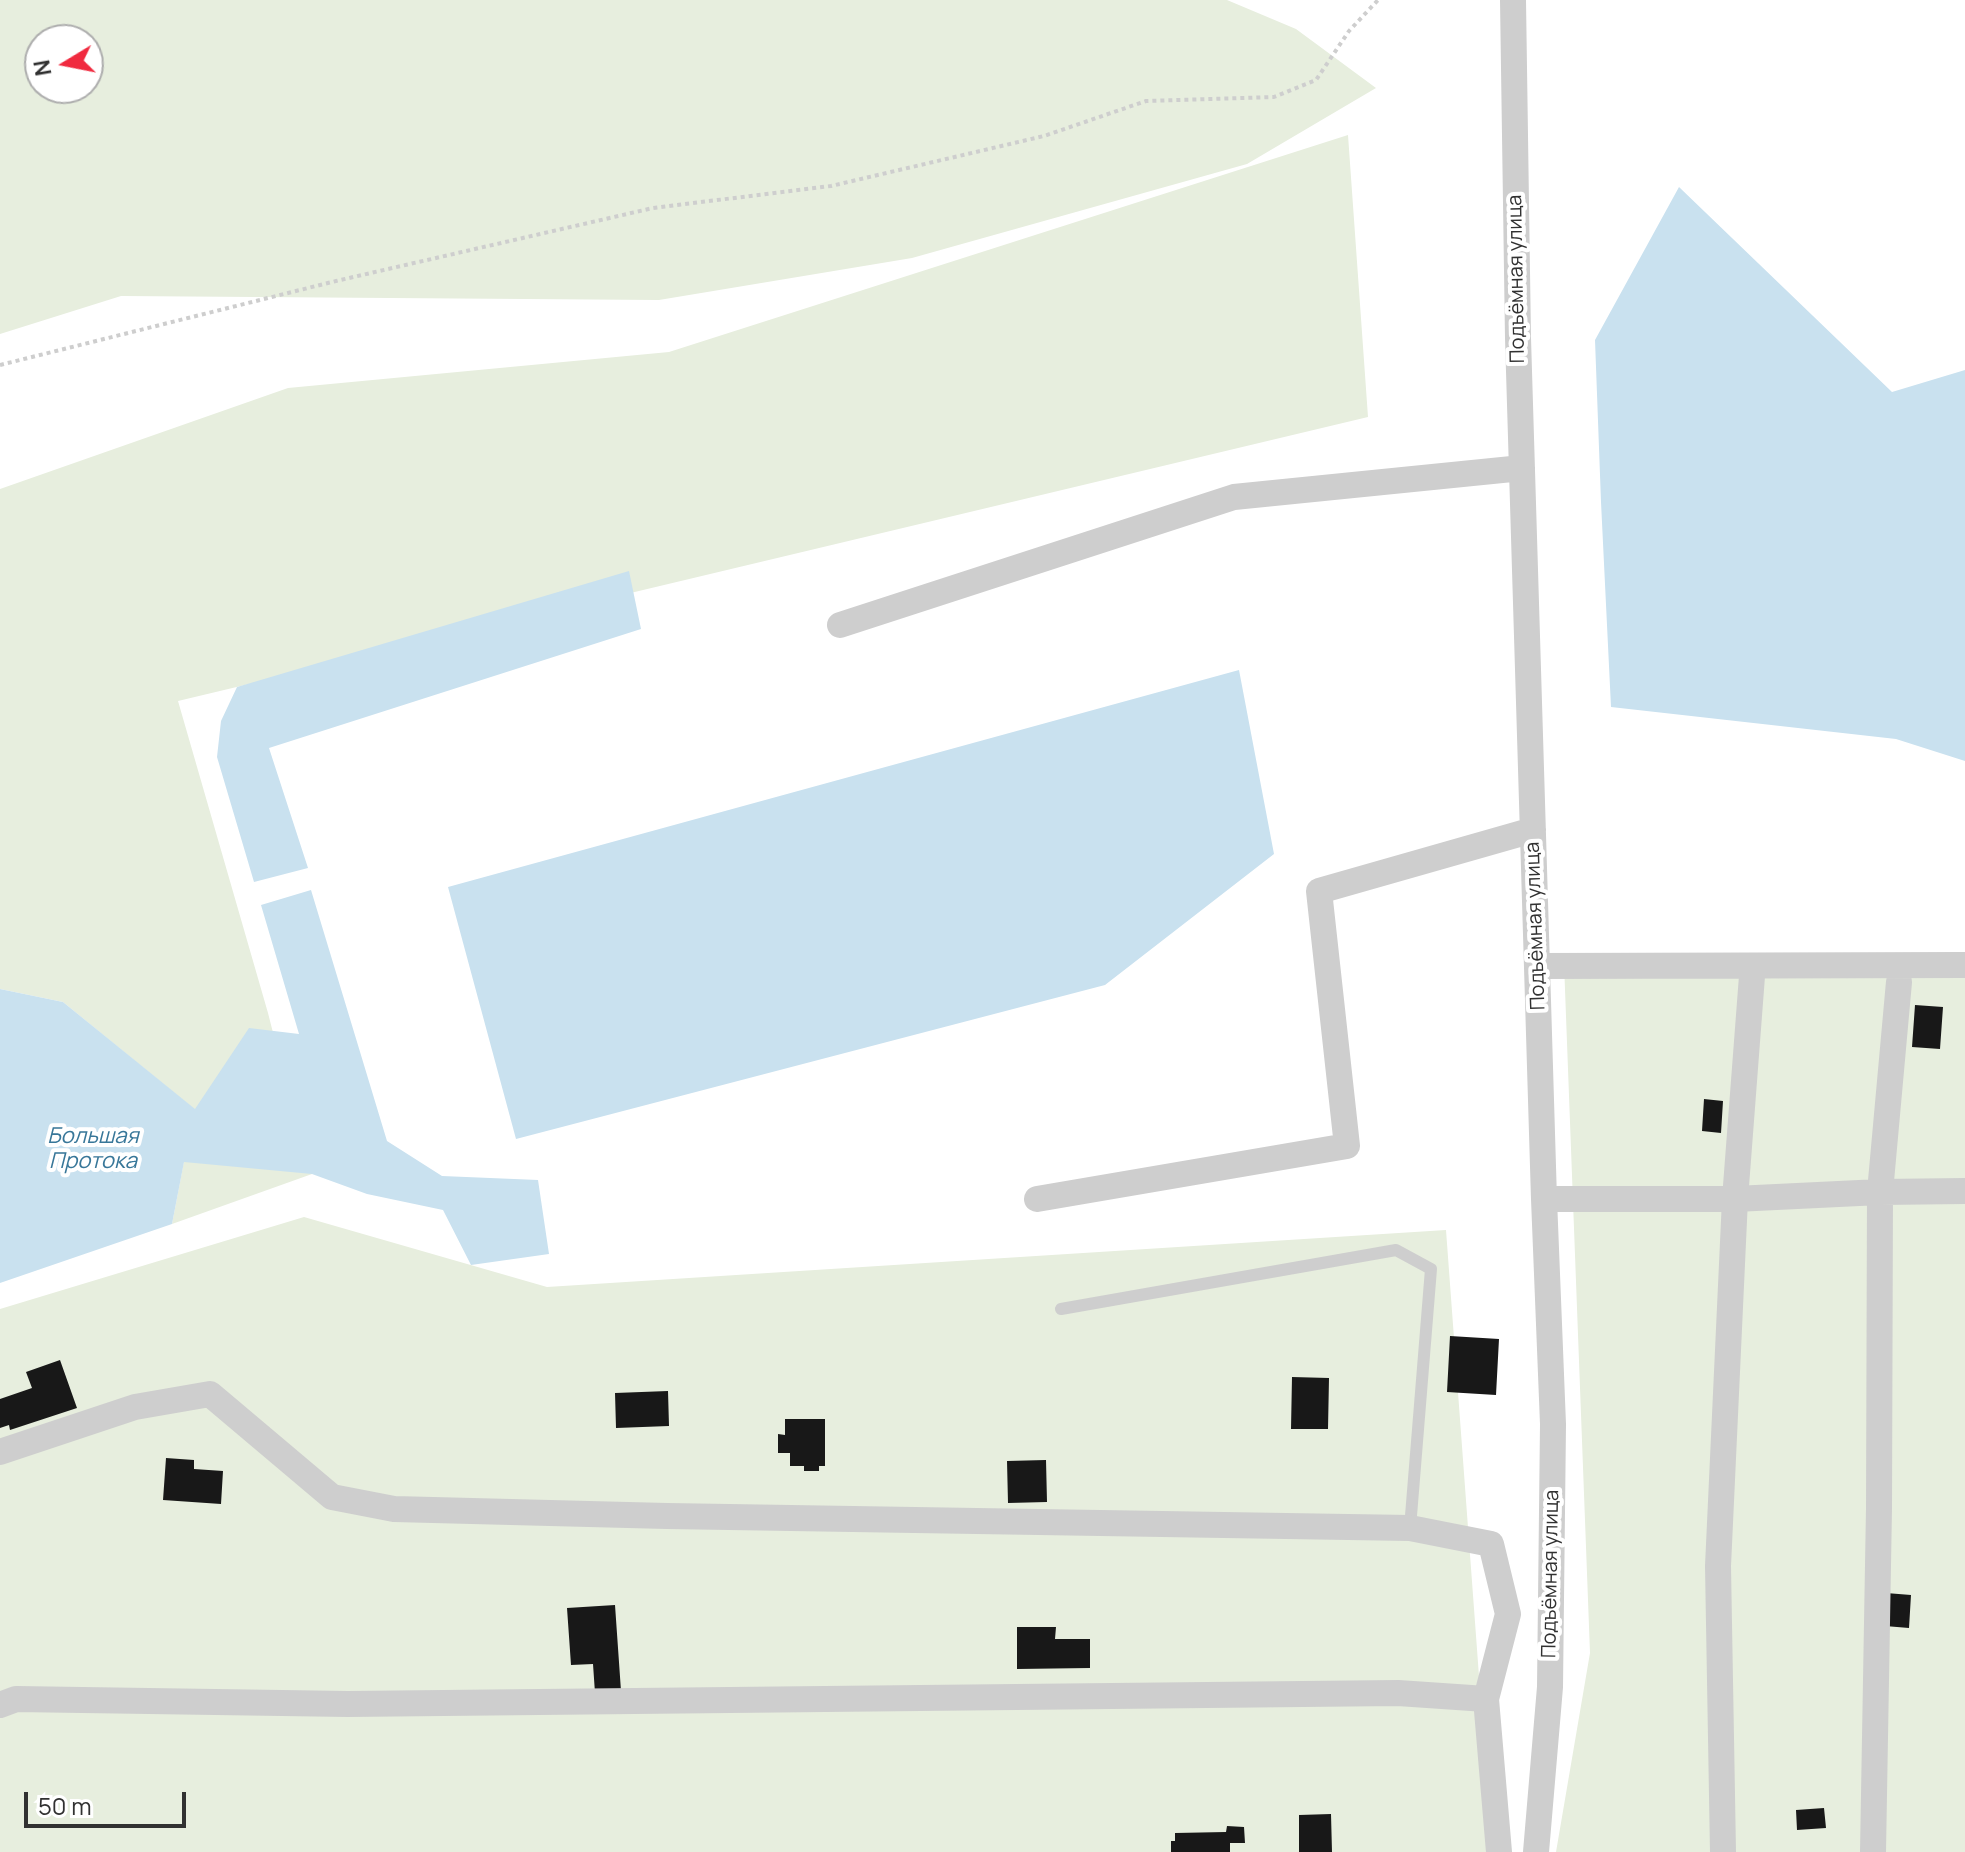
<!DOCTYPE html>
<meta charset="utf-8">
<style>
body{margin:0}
#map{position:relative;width:1965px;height:1852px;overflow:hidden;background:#fff;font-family:Manrope,sans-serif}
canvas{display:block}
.north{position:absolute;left:24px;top:24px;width:80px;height:80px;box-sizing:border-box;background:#fff;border:2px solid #adadad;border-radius:50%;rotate:260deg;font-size:22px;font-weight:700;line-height:32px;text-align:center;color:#313131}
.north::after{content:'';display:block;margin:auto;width:28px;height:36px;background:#f02a3f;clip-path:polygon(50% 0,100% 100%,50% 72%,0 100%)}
.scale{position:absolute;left:24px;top:1792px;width:162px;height:36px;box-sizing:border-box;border:4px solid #313131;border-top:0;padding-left:10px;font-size:24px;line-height:28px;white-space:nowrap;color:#313131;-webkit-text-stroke:6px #fff;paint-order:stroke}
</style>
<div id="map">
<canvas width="1965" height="1852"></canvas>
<div class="north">N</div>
<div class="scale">50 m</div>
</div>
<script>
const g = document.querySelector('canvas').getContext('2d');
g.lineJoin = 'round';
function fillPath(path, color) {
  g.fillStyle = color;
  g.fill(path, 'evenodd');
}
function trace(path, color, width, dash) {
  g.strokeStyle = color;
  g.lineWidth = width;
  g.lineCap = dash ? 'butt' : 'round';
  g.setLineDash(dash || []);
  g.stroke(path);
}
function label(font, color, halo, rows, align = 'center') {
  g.font = font + ' Manrope,sans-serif';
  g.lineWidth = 8;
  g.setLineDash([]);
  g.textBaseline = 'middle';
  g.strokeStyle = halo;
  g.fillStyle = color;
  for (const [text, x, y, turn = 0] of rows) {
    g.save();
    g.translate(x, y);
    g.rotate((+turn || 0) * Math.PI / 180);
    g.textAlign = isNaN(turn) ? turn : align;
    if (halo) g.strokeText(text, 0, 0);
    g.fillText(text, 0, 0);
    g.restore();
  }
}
const green = new Path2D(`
 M0 0H1227L1296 29 1376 88 1247 164 912 258 659 300 121 296 0 334ZM40 40H88V88H40Z
 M1348 135 1368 417 178 701 268 1013 286 1084 312 1174 172 1224 194 1109 63 1002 0 989V489L288 388 669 352Z
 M1965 959V1852H1556L1590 1653 1564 963Z
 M304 1217 547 1287 1446 1230 1492 1852H0V1309Z`);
const water = new Path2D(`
 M1679 187 1892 392 1965 370V761L1896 739 1611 707 1601 502 1595 340Z
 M629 571 641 629 269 748 308 868 254 882 217 757 221 721 237 687Z
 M1239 670 1274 854 1105 985 516 1139 448 887Z
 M311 890 387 1141 442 1176 538 1180 549 1254 471 1265 443 1210 367 1194 312 1174 184 1162 172 1224 0 1283V989L63 1002 195 1109 249 1028 299 1034 261 905Z`);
const building = new Path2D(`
 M1915 1005 1943 1007 1940 1049 1912 1047Z
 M1704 1099 1723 1101 1721 1133 1702 1131Z
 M1450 1336 1499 1339 1496 1395 1447 1392Z
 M60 1360 77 1408 10 1430 9 1425 0 1428V1399L32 1388 26 1372Z
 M1292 1377 1329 1378 1328 1429H1291Z
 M668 1391 669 1426 616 1428 615 1393Z
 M785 1419H825V1466H819V1471H804V1466H790V1453H778V1434L785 1435Z
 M166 1458 194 1460V1469L223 1471 221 1504 163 1500Z
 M1046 1460 1047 1502 1008 1503 1007 1461Z
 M1886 1593 1911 1595 1909 1628 1885 1626Z
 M615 1605 621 1691 595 1693 593 1664 571 1665 567 1608Z
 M1017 1627H1056L1055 1639H1090V1668L1017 1669Z
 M1824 1808 1826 1828 1797 1830 1796 1810Z
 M1331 1814 1332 1852H1299V1815Z
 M1227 1826 1244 1827 1245 1843H1230V1852H1171V1841H1175V1833L1226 1832Z`);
const path = new Path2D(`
 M0 365 336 281 653 208 831 186 1044 136 1146 101 1274 97 1316 80 1349 31 1378 0`);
const service = new Path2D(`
 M1061 1309 1396 1250 1431 1269 1410 1528`);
const minor = new Path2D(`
 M1513 0 1518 338 1544 1199 1553 1424 1550 1687 1536 1852
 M840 625 1234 497 1522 468
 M1537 966 1965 965
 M1037 1199 1347 1146 1319 891 1533 830
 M1544 1199H1735L1880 1192 1965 1191
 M0 1452 135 1407 210 1394 332 1497 394 1509 667 1516 1410 1528 1491 1544 1508 1614 1486 1699 1499 1852
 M0 1705 16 1699 348 1704 1398 1693 1486 1699
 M1723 1852 1718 1566 1735 1199 1752 976
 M1873 1852 1879 1508 1880 1192 1899 982`);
const streetNames = [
 ["Подъёмная улица",1517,279,-91],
 ["Подъёмная улица",1536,926,-92],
 ["Подъёмная улица",1551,1574,-89]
];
const waterNames = [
 ["Большая",93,1137],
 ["Протока",93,1162]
];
fillPath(green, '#e7eede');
fillPath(water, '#c9e1ef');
fillPath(building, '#181818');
trace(path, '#cecece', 4, [4, 4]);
trace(service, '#cecece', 12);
trace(minor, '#cecece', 26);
label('20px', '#313131', '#fff', streetNames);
label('italic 22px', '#387799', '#fff', waterNames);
</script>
